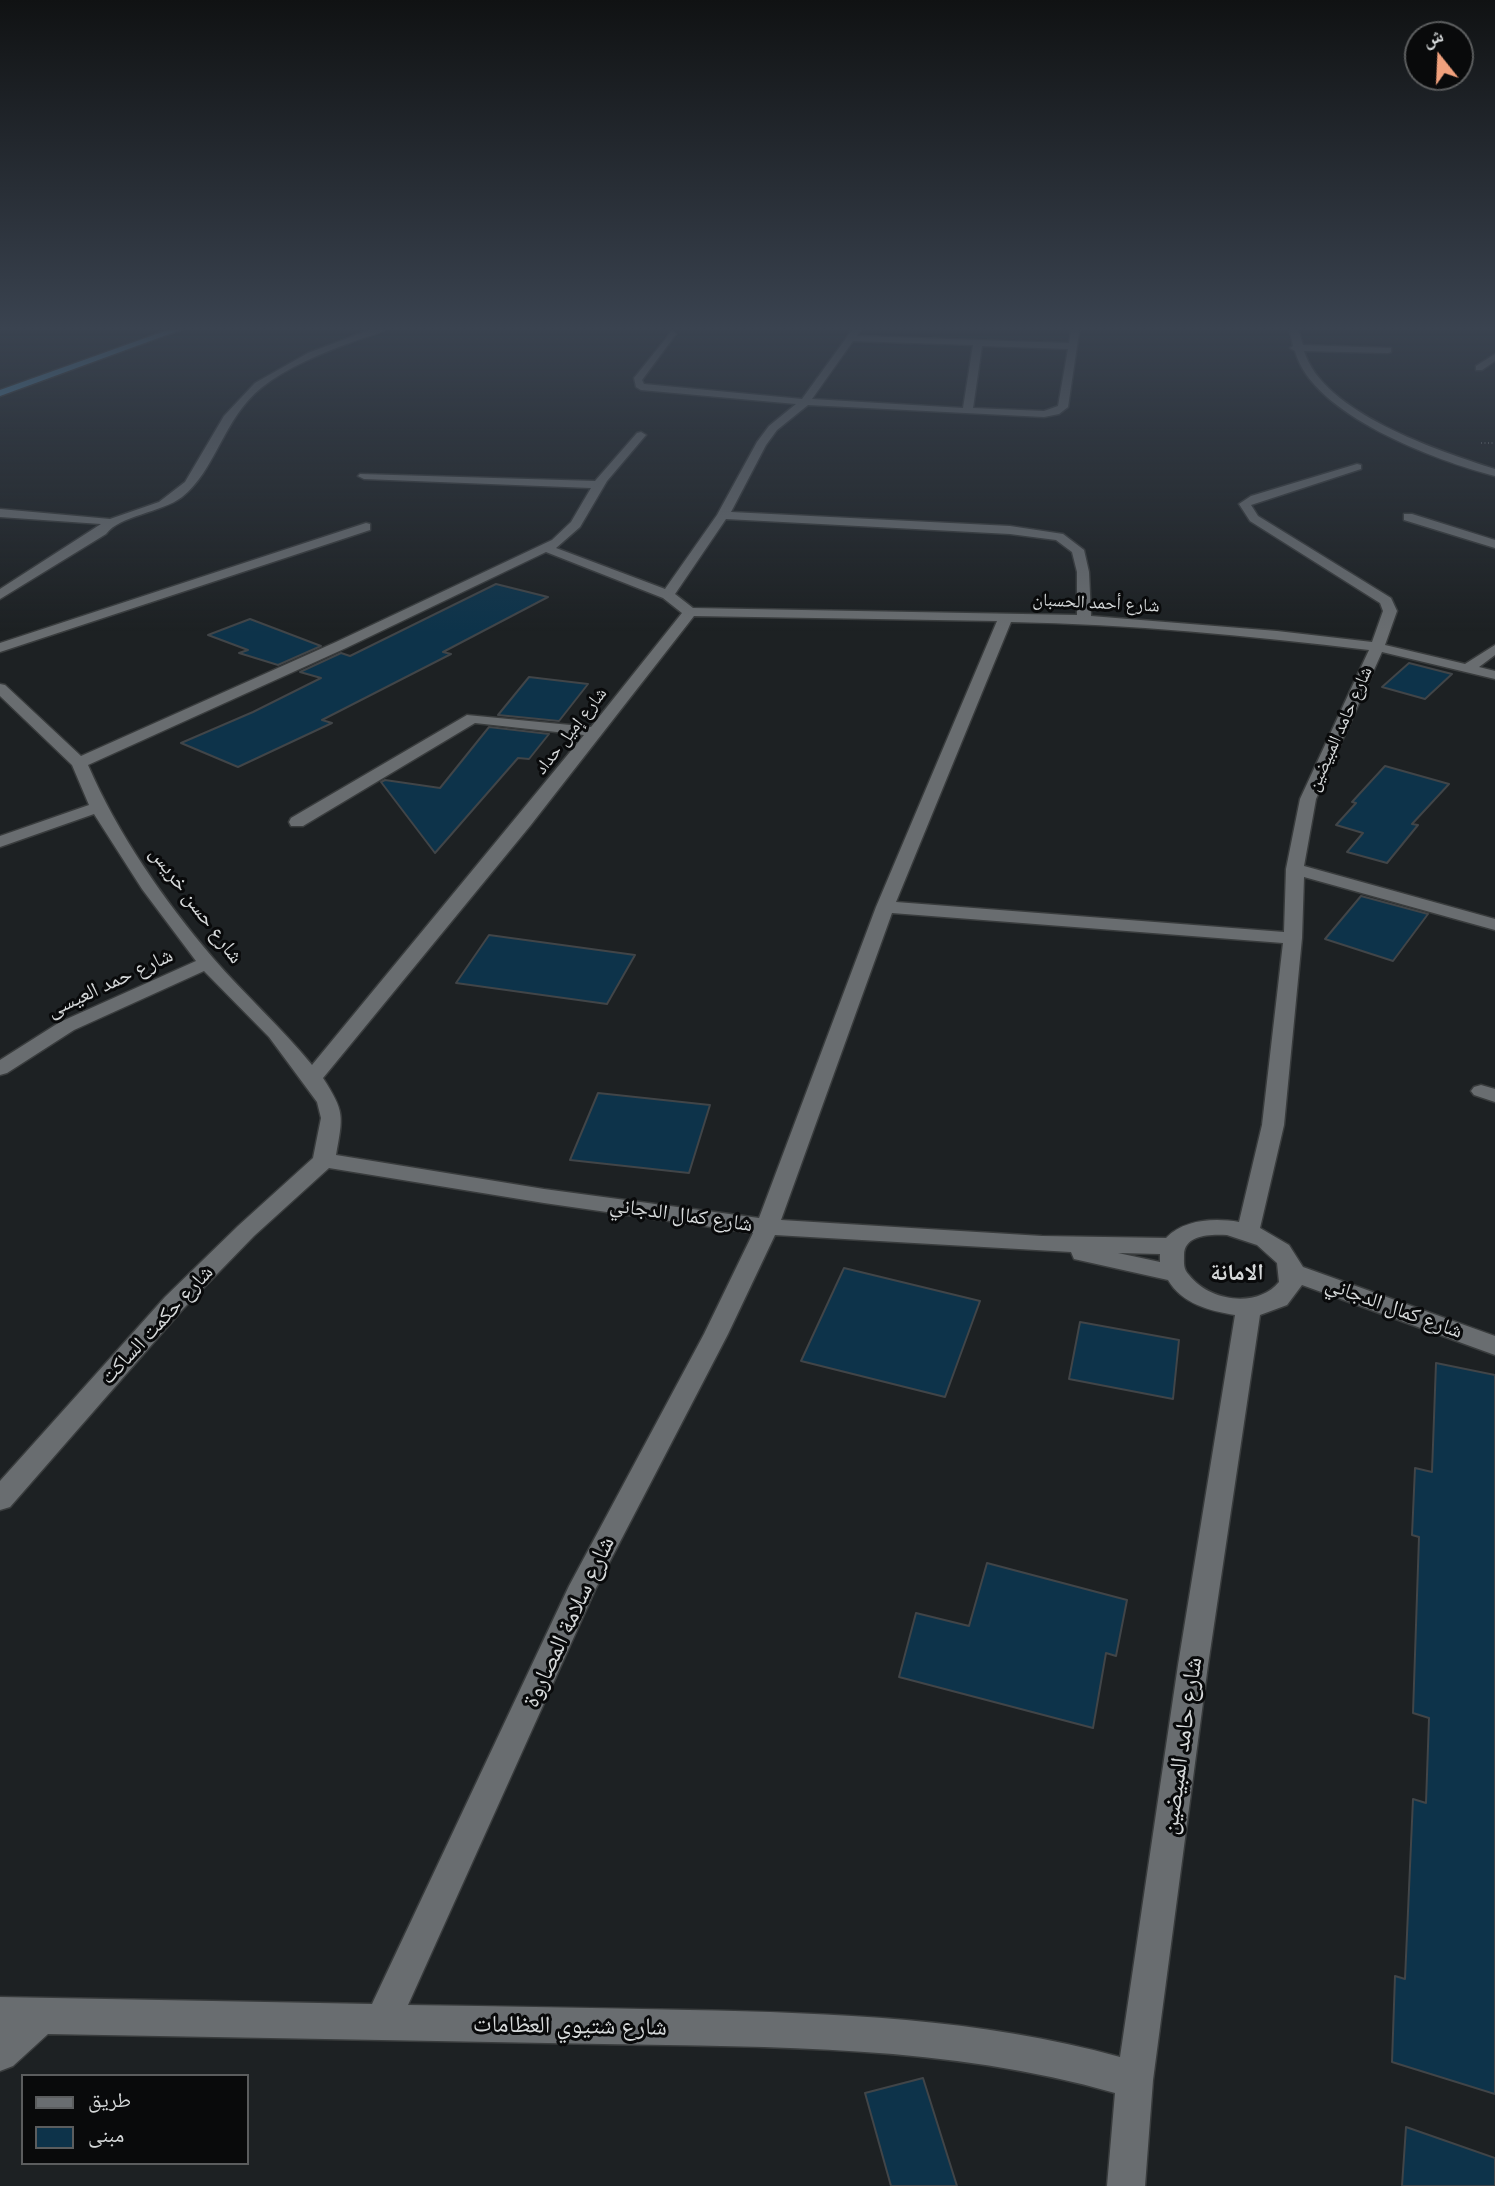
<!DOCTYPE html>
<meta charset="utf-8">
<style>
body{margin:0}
#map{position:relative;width:1495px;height:2186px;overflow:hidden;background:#1d2123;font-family:Figtree,"Noto Naskh Arabic",sans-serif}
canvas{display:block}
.legend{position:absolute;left:21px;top:2074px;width:228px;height:91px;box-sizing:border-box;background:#090a0b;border:2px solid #5b5d5e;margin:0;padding:9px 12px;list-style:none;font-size:21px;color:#d6d9da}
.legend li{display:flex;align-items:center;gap:14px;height:35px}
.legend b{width:35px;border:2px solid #5b5d5e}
.north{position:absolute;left:1404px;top:21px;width:70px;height:70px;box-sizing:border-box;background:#090a0b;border:2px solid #5b5d5e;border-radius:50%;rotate:342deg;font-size:19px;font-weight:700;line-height:28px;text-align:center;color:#d6d9da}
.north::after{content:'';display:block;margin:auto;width:24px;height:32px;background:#f1a17d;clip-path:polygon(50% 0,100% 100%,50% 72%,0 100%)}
</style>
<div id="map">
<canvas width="1495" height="2186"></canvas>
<ul class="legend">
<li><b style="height:9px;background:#696d70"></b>طريق</li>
<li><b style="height:19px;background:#0d334a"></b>مبنى</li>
</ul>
<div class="north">ش</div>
</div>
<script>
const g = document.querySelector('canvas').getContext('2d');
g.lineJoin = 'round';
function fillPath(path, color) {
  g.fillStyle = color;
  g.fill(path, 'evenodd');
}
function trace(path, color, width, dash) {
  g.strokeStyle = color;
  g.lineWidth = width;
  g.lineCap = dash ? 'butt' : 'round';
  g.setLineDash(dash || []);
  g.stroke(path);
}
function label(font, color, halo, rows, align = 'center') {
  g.font = font + ' Figtree,"Noto Naskh Arabic",sans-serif';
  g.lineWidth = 6;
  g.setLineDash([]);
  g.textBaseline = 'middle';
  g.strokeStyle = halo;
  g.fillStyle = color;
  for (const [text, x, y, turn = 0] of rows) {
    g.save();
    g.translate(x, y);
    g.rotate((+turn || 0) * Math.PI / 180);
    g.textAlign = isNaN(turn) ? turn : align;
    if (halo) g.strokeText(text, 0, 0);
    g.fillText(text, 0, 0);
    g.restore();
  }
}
const building = new Path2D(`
 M496 584 548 597 443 652 451 654 322 720 332 723 238 767 181 743 253 712 321 678 300 672 341 653 350 656Z
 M250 619 321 646 278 665 239 653 248 650 208 635Z
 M1409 663 1452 674 1425 699 1382 687Z
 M529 677 588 684 559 721 498 715Z
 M489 727 549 734 529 759 518 758 435 853 381 782 385 780 440 788Z
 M1385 766 1449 784 1412 824 1418 825 1387 863 1347 852 1363 833 1336 825 1356 803 1352 802Z
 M1361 896 1428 914 1393 961 1325 939Z
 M489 935 635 955 607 1004 456 983Z
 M598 1093 710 1105 689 1173 570 1160Z
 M844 1268 980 1301 945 1397 801 1361Z
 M1080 1322 1179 1340 1173 1399 1069 1379Z
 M1436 1363 1495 1375V2094L1392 2062 1395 1976 1405 1979 1413 1799 1426 1803 1429 1718 1413 1713 1419 1537 1412 1535 1415 1468 1432 1472Z
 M987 1563 1127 1600 1116 1656 1106 1653 1093 1728 899 1677 916 1613 969 1626Z
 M923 2078 957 2186H891L865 2093Z
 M1406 2127 1495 2158V2186H1402Z`);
const path = new Path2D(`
 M1481 443H1495`);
const minor = new Path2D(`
 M380 326H391C380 334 365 337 352 342 320 354 287 367 261 388 223 419 216 470 182 497 161 513 120 515 106 534L0 599V589L101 524 0 517V509L110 519 159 502 185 482 224 416 255 383 308 353Z
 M855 326H863L857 336 1069 343 1072 326H1080L1068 407 1059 414 1044 417 808 405 777 430 766 445 731 512 1010 526 1063 534 1084 550 1089 572 1091 616 1277 631 1372 642 1383 611 1380 603 1250 521 1239 504 1251 496 1357 464 1361 465V469L1251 505 1258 516 1391 598 1397 611 1385 645 1465 664 1495 645V655L1479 667 1495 671V679L1382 652 1316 799 1304 866 1495 919V930L1304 877 1302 938 1284 1125 1260 1228 1289 1245 1303 1267 1495 1336V1355L1302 1285 1287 1305 1260 1315 1208 1665 1153 2080 1145 2186H1107L1115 2093C949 2045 774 2047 603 2044 418 2041 233 2037 48 2034L13 2066 0 2071V1997L372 2004 569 1586 704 1334 753 1233 544 1203 329 1168 254 1236 183 1309 10 1507 0 1510V1481L165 1297 238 1226 313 1158 321 1118 317 1102 269 1037 204 971 74 1030 7 1073 0 1075V1060L60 1022 196 961 142 889 94 814 0 847V836L89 805 72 765 0 696V684L5 685 81 756 336 642 552 540 571 522 591 488 364 479 358 476 360 474 595 481 637 433 641 432 646 435 607 481 580 527 556 548 665 589 717 515 757 442 769 426 796 404 641 390 636 387 634 378 672 331 676 334 642 380 644 384 802 399ZM853 341 973 345 963 408 812 399ZM982 346 1068 349 1058 406 1044 411 973 408ZM726 519 1010 534 1056 540 1072 552 1077 572V615L693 608 675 594ZM546 552 663 598 682 613 591 727 467 715 291 818 289 822 291 826H303L475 723 584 735 312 1065C281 1027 245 995 213 958 164 900 118 835 88 765L346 648ZM694 616 997 621 876 907 759 1218 544 1189 336 1155C343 1116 345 1112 323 1078L530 826ZM1011 622C1130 624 1250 636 1369 650L1300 799 1286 869 1284 932 896 902ZM892 913 1283 943 1262 1125 1239 1222C1215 1218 1184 1219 1166 1238L1042 1236 781 1220ZM775 1235 1071 1252 1074 1259 1168 1280C1182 1304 1210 1311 1235 1315L1178 1665 1120 2057C980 2018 834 2013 689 2010 596 2008 502 2006 408 2005L596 1588 728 1334ZM1227 1235 1257 1245 1277 1263 1279 1282C1258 1308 1210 1302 1189 1275 1183 1269 1184 1263 1184 1255 1184 1234 1212 1234 1227 1235ZM1118 1253 1160 1254V1262Z
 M1289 326H1297L1303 345 1391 348V352L1388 353 1304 351C1323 413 1439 451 1495 469V476C1437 461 1312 415 1295 351L1290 348 1293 346Z
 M1495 354V361L1482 370H1476V366Z
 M1404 514H1412L1495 540V548L1404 520Z
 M366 523 370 524V530L0 652V643Z
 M1481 1085 1495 1089V1102L1474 1095 1471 1091 1474 1087Z`);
const highway = new Path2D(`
 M179 326H191L0 396V390Z`);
const farStreetnames = [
 ["شارع أحمد الحسبان",1096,603,3],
 ["شارع حامد المبيضين",1340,729,-66],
 ["شارع إميل حداد",571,731,-52]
];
const streetNames = [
 ["شارع حسن خريس",196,905,53],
 ["شارع حمد العيسى",110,983,-25],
 ["شارع كمال الدجاني",681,1215,8],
 ["شارع كمال الدجاني",1394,1308,20],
 ["شارع حكمت الساكت",157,1325,-47]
];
const neighbourhoodNames = [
 ["الامانة",1237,1273]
];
const nearStreetnames = [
 ["شارع سلامة المصاروة",569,1622,-65],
 ["شارع حامد المبيضين",1182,1746,-82],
 ["شارع شتيوي العظامات",570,2026,1]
];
fillPath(building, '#0d334a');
trace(building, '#414548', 2);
trace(minor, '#393c3d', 3);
trace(highway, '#393c3d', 3);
trace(path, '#606466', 2, [1, 2.5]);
fillPath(minor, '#696d70');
fillPath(highway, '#5296c1');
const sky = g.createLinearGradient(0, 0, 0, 632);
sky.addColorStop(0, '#101213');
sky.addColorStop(0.52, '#3a4350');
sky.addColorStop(1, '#3a435000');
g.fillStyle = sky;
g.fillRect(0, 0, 1495, 632);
label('18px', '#d6d9da', '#090a0b', farStreetnames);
label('21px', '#d6d9da', '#090a0b', streetNames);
label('bold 23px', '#d6d9da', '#090a0b', neighbourhoodNames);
label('24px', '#d6d9da', '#090a0b', nearStreetnames);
</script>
